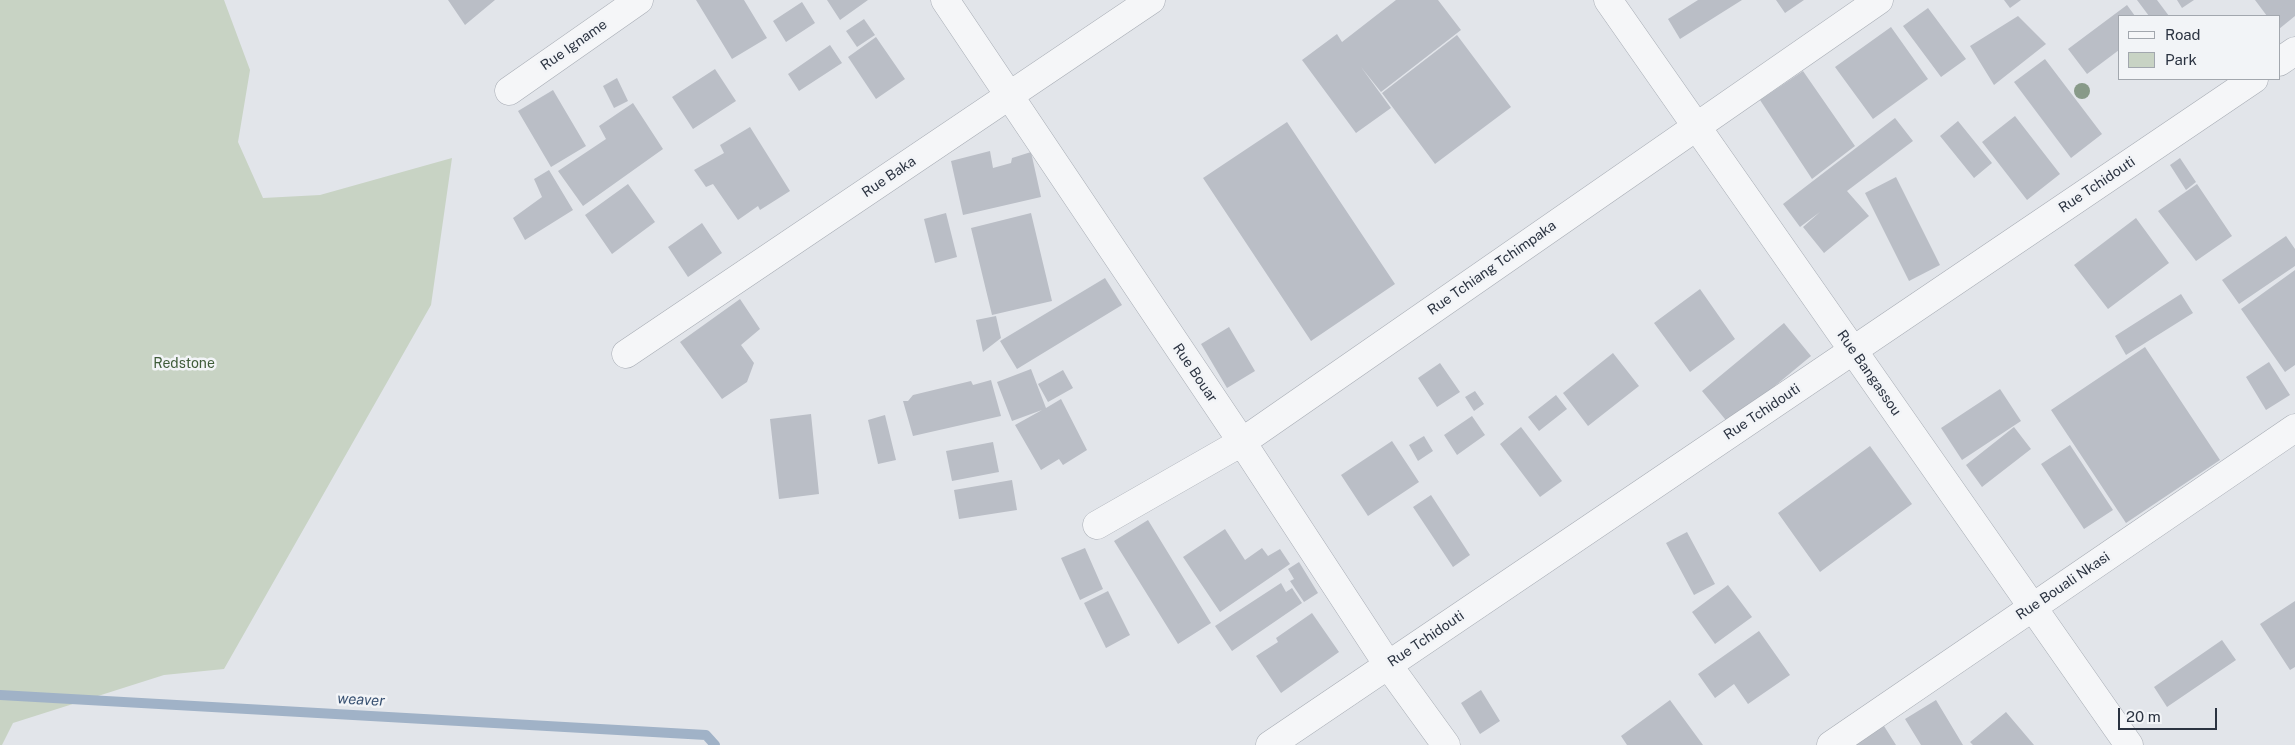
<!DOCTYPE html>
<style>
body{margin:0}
#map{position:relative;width:2295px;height:745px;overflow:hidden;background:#e2e5ea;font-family:"Public Sans",sans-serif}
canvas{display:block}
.legend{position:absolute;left:2118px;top:15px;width:162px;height:65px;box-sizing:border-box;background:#f2f4f7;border:1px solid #a2a7ae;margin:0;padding:6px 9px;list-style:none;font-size:15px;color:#2b3341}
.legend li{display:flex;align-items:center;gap:10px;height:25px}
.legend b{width:25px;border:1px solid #a2a7ae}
.scale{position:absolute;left:2118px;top:708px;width:99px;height:22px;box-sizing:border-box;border:2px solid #2b3341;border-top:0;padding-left:6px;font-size:15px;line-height:18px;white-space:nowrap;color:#2b3341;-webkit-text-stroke:4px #f2f4f7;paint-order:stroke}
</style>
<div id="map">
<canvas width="2295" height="745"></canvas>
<ul class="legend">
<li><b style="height:6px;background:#f5f6f8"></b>Road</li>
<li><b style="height:14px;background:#c8d3c4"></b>Park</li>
</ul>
<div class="scale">20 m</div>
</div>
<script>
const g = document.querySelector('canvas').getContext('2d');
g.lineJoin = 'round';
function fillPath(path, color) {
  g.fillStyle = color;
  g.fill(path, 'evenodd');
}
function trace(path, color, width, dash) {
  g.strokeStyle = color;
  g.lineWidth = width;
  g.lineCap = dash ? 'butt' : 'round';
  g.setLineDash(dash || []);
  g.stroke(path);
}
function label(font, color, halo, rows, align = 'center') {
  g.font = font + ' "Public Sans",sans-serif';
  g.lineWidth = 5;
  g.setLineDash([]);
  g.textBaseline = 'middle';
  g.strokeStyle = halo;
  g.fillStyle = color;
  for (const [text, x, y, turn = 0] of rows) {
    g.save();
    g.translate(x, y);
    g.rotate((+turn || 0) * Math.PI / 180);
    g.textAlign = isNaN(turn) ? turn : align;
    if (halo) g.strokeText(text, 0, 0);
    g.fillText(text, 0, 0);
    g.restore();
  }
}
const green = new Path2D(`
 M0 0H224L250 70 238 142 263 198 320 195 452 158 431 305 224 669 164 675 13 723 2 745H0Z`);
const stream = new Path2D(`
 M0 695 706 735 715 745`);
const building = new Path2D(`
 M448 0H495L465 25Z
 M696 0H744L767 38 732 59Z
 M827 0H868L840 20Z
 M1396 0H1438L1461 30 1381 92 1361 67 1391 108 1356 133 1302 60 1337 34 1342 42Z
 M1698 0H1742L1680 39 1668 19Z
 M1776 0H1804L1785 13Z
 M2004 0H2021L2010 8Z
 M2137 0H2157L2169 16H2149Z
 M2177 0H2194L2182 8Z
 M2255 0H2295V16L2279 29V16H2267Z
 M802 2 815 23 786 42 773 21Z
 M2127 5 2135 16H2119V50L2087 74 2068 49Z
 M1928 8 1966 59 1941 77 1903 26Z
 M2018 16 2046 44 1994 85 1970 46Z
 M864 19 875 35 857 47 846 31Z
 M1891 27 1928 79 1873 119 1835 67Z
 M1457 35 1511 107 1435 164 1382 93Z
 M876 37 905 79 876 99 848 57Z
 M830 45 842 63 799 91 788 74Z
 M2045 59 2102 134 2071 158 2014 82Z
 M715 69 736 101 693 129 672 97Z
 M1803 71 1855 146 1812 179 1760 100Z
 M617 78 628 101 614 108 603 86Z
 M553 90 586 146 551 167 518 111Z
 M633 103 663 149 583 206 558 171 606 139 599 126Z
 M2015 116 2060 174 2027 200 1982 142Z
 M1895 118 1913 141 1847 191 1869 216 1824 253 1803 227 1820 212 1800 227 1783 204Z
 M1958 121 1992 163 1974 178 1940 136Z
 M1287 122 1395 284 1311 341 1203 178Z
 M750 127 790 191 760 210 758 206 738 220 713 184 706 187 694 170 724 153 720 145Z
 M990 151 993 168 1011 163 1012 158 1031 152 1041 197 963 215 951 161Z
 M2180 158 2196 182 2186 190 2170 165Z
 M549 170 573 210 525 240 513 218 542 197 534 179Z
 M1896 177 1940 265 1909 281 1865 193Z
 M628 184 655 222 612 254 585 215Z
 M2197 184 2232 236 2196 261 2158 211Z
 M946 213 957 257 935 263 924 219Z
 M1031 213 1052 301 992 315 971 228Z
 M2136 218 2169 263 2108 309 2074 265Z
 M702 223 722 253 688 277 668 247Z
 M2286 236 2295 249V266L2239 304 2222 280Z
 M2295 270V365L2285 372 2241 309Z
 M1105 278 1122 305 1017 369 1000 341Z
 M1700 289 1735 339 1690 372 1654 323Z
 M2181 294 2193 313 2126 355 2115 336Z
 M740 299 760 329 741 345 754 363 747 382 722 399 680 342Z
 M996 316 1001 338 983 352 976 320Z
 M1784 323 1811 356 1729 424 1702 391Z
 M1229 327 1255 371 1227 388 1201 344Z
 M2145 347 2220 460 2126 523 2051 410Z
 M1613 353 1639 386 1588 426 1563 393Z
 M2269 362 2290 395 2266 410 2246 377Z
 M1440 363 1460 392 1437 407 1418 378Z
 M1031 369 1046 408 1061 399 1087 450 1063 465 1059 459 1041 470 1015 425 1042 410 1012 421 997 382Z
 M1063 370 1073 388 1048 402 1038 384Z
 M991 380 1001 416 913 436 903 401H908L913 395 971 381 973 385Z
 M2000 389 2021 421 1962 460 1941 428Z
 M1475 391 1484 404 1474 411 1465 397Z
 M1556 395 1567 409 1539 431 1528 417Z
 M811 414 819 494 779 499 770 419Z
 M885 415 896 460 878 464 868 420Z
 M1472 416 1485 435 1457 455 1444 435Z
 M1521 427 1562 481 1540 497 1500 444Z
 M2014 427 2031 449 1982 487 1966 465Z
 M1424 436 1433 451 1418 461 1409 445Z
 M1392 441 1419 482 1368 516 1341 475Z
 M993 442 999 472 952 481 946 451Z
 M2070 445 2113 510 2084 529 2041 464Z
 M1870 446 1912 504 1820 572 1778 513Z
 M1012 480 1017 510 959 519 954 490Z
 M1431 495 1470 555 1453 567 1413 507Z
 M1148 520 1211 623 1178 644 1114 541Z
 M1225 529 1245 560 1262 548 1268 556 1280 549 1290 564 1220 612 1183 557Z
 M1687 532 1715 584 1694 595 1666 543Z
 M1085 548 1103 589 1080 600 1061 558Z
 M1299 562 1318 593 1304 602 1290 581 1294 579 1288 569Z
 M1281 583 1286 592 1292 588 1302 603 1232 651 1215 626Z
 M1728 585 1752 617 1715 644 1692 612Z
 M1108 591 1130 635 1106 648 1084 603Z
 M2295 601V667L2290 670 2260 624Z
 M1312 613 1339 652 1281 693 1256 656 1278 642 1276 638Z
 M1759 631 1790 675 1748 704 1734 684 1715 698 1698 674Z
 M2222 640 2236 660 2167 707 2154 687Z
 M1481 690 1500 721 1480 734 1461 703Z
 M1670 700 1703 745H1627L1621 736Z
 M1936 700 1963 745H1921L1905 719Z
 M2006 712 2034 745H1973L1970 742Z
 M1884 726 1896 745H1852Z`);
const minor = new Path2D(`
 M945 0 1242 442 1388 665 1446 745
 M1608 0 2129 745
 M2279 62 2295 51
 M509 91 639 0
 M626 354 1151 0
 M1097 525 1242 442 1879 0
 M1270 745 2254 79
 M1831 745 2295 428`);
const trees = [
 [2082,91]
];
const streetNames = [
 ["Rue Igname",574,45,-35],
 ["Rue Baka",889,177,-34],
 ["Rue Tchidouti",2097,185,-34],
 ["Rue Tchiang Tchimpaka",1492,268,-35],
 ["Rue Bouar",1195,373,56],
 ["Rue Bangassou",1869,373,55],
 ["Rue Tchidouti",1762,412,-34],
 ["Rue Bouali Nkasi",2063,586,-34],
 ["Rue Tchidouti",1426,639,-34]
];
const parkNames = [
 ["Redstone",184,364]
];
const waterNames = [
 ["weaver",361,700,3]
];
fillPath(green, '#c8d3c4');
trace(stream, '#a0b2c7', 10);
fillPath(building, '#babec6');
trace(minor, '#a7acb4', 29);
trace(minor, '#f5f6f8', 28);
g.fillStyle = '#889a89';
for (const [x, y] of trees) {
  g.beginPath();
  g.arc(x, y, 8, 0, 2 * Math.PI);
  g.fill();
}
label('14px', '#2b3341', '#f2f4f7', streetNames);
label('14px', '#3f5c39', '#f2f4f7', parkNames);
label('italic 15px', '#385172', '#f2f4f7', waterNames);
</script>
